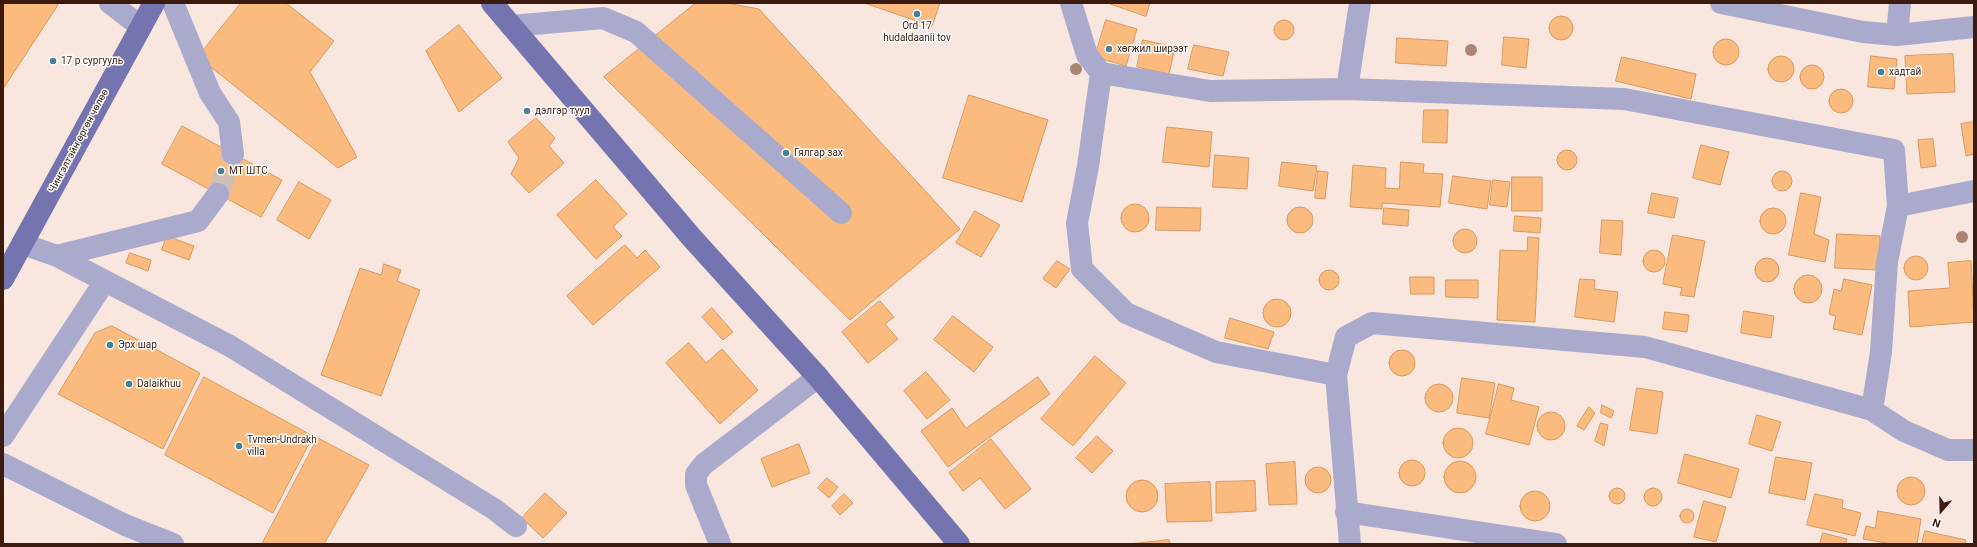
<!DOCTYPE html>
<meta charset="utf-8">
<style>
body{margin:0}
#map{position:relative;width:1977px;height:547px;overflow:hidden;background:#f8e6df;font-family:Roboto,sans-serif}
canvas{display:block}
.frame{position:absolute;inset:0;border:4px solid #3a1b0e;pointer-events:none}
.north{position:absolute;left:1921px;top:491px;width:40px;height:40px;-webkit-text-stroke:3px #fff;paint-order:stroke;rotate:200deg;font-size:11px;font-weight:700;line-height:16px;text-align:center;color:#3a1b0e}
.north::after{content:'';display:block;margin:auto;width:14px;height:18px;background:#3a1b0e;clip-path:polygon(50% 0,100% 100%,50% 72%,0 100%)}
</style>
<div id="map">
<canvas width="1977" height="547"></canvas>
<div class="frame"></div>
<div class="north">N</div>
</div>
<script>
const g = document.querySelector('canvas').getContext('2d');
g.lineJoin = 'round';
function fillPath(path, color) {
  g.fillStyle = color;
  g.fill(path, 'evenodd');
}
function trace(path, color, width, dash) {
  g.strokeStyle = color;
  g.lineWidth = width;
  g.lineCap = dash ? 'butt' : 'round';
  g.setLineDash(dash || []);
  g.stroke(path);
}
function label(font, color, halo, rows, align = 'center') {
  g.font = font + ' Roboto,sans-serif';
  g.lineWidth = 3;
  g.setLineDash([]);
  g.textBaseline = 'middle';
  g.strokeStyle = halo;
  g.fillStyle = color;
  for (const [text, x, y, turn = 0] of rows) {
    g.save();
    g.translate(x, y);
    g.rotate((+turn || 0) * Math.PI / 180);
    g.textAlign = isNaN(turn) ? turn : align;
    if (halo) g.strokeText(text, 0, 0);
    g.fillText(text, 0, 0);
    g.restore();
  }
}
const building = new Path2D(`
 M3 3H55L58 5 3 89Z
 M241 3H286L334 41 310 72 357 157 338 168 198 57Z
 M696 3H726L759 9 960 229 850 320 604 77Z
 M865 3H940L932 26Z
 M1108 3H1150L1146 16Z
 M1549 28a12 12 0 1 1 24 0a12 12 0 1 1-24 0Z
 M1106 20 1137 29 1126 66 1095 57Z
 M1274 30a10 10 0 1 1 20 0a10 10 0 1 1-20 0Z
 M459 25 502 78 459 112 426 51Z
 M1504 37 1529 39 1526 68 1502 65Z
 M1397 38 1448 41 1446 66 1396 63Z
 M1713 52a13 13 0 1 1 26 0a13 13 0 1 1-26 0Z
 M1143 40 1175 47 1169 74 1137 67Z
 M1194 45 1229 52 1223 76 1188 69Z
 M1953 54 1955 92 1907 94 1905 56Z
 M1871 56 1897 59 1894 89 1868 87Z
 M1768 69a13 13 0 1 1 26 0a13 13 0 1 1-26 0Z
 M1622 57 1696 74 1691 99 1616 81Z
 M1800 77a12 12 0 1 1 24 0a12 12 0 1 1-24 0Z
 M1829 101a12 12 0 1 1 24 0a12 12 0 1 1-24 0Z
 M969 95 1048 120 1022 202 943 178Z
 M1424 110H1448L1447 143 1423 142Z
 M536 118 555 138 549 146 564 163 529 193 511 174 519 158 508 142Z
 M1974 122V154L1966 156 1961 124Z
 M182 126 282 180 261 217 162 164Z
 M1167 127 1212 132 1209 167 1163 162Z
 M1933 139 1936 166 1921 168 1918 140Z
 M1701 145 1729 152 1720 185 1693 178Z
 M1557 160a10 10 0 1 1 20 0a10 10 0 1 1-20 0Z
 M1215 155 1249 158 1247 189 1213 187Z
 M1282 162 1317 166 1313 191 1279 186Z
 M1401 162 1424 164 1423 173 1443 174 1440 207 1382 203V209L1350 207 1353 165 1386 168 1385 188 1399 189Z
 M1772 181a10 10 0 1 1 20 0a10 10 0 1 1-20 0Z
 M1318 171 1328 172 1325 199 1315 198Z
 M1453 176 1491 181 1487 209 1449 203Z
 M1512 177H1542V211H1512Z
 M596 180 627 214 613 227 622 236 596 259 557 215Z
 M1493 180 1510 182 1507 207 1490 205Z
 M299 182 331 200 309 239 277 220Z
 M1652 193 1678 198 1674 218 1648 213Z
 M1801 193 1821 197 1814 234 1829 240 1825 262 1789 255Z
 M1121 218a14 14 0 1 1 28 0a14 14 0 1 1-28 0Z
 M1157 207 1201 208 1200 231 1156 230Z
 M1287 220a13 13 0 1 1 26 0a13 13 0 1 1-26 0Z
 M1760 221a13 13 0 1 1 26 0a13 13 0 1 1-26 0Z
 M1384 208 1409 210 1408 226 1383 224Z
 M975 211 1000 225 981 257 956 243Z
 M1515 216 1541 218 1540 233 1514 231Z
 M1602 220 1623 221 1621 255 1600 253Z
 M1453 241a12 12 0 1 1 24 0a12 12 0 1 1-24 0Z
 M1837 234 1880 236 1878 270 1835 268Z
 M1673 235 1705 241 1694 297 1680 295 1682 288 1663 284Z
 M167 236 194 246 189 260 162 250Z
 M1528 237 1539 238 1535 322 1497 320 1500 250 1527 251Z
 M625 245 637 258 645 250 660 267 593 325 567 296Z
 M1643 261a11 11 0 1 1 22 0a11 11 0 1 1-22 0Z
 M130 253 151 260 148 271 126 263Z
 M1904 268a12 12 0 1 1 24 0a12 12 0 1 1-24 0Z
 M1755 270a12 12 0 1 1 24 0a12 12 0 1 1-24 0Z
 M1057 261 1070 269 1056 288 1043 279Z
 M1971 261 1974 322 1910 327 1908 291 1950 288 1948 263Z
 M384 264 401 270 397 281 420 290 381 396 321 375 360 268 381 275Z
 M1319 280a10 10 0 1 1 20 0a10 10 0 1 1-20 0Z
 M1794 289a14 14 0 1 1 28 0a14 14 0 1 1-28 0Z
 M1410 277H1434V294H1411Z
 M1580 279 1595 280 1594 289 1618 292 1614 322 1575 317Z
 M1844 279 1872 285 1862 335 1833 329 1836 316 1829 314 1834 289 1841 291Z
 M1446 280H1478V298L1446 297Z
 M1263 313a14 14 0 1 1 28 0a14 14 0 1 1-28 0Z
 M880 301 894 317 885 324 898 339 868 363 842 332Z
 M712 308 733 332 723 340 702 317Z
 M1744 311 1774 316 1771 338 1741 333Z
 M1665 312 1689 315 1687 332 1663 329Z
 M953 316 993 347 974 372 934 340Z
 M1230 318 1274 332 1268 349 1225 338Z
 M112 326 200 373 163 449 58 394 95 333Z
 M689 343 706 363 722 349 758 390 720 424 666 363Z
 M1389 363a13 13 0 1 1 26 0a13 13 0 1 1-26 0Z
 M1095 356 1126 383 1073 446 1041 419Z
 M926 372 950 400 927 419 904 391Z
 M204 377 313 436 273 513 165 455Z
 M1038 377 1050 394 948 467 921 431 952 408 966 428Z
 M1462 378 1495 383 1489 418 1457 413Z
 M1499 384 1514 388 1511 400 1539 407 1529 445 1486 434Z
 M1425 398a14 14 0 1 1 28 0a14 14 0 1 1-28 0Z
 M1637 388 1663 392 1657 434 1630 430Z
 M1602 405 1614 411 1611 418 1601 413Z
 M1589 407 1595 413 1584 430 1577 426Z
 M1537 426a14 14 0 1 1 28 0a14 14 0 1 1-28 0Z
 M1757 415 1781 422 1772 451 1749 444Z
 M1601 423 1608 425 1604 446 1595 441Z
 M1443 443a15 15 0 1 1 30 0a15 15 0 1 1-30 0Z
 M1097 436 1113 451 1092 473 1076 458Z
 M318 438 369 465 324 544H262Z
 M991 439 1031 489 1005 509 980 478 963 491 949 473Z
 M799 444 810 473 772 487 761 459Z
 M1685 454 1739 469 1731 498 1678 483Z
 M1776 457 1812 463 1805 500 1769 493Z
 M1399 473a13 13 0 1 1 26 0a13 13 0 1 1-26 0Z
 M1444 477a16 16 0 1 1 32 0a16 16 0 1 1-32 0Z
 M1295 462 1297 504 1269 505 1266 464Z
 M1305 480a13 13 0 1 1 26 0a13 13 0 1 1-26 0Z
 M1897 491a14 14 0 1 1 28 0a14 14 0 1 1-28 0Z
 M827 478 838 487 829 498 818 488Z
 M1126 496a16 16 0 1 1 32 0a16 16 0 1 1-32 0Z
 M1255 481 1256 511 1216 513V482Z
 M1210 482 1212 521 1167 522 1165 484Z
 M1609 496a8 8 0 1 1 16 0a8 8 0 1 1-16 0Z
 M1644 497a9 9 0 1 1 18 0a9 9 0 1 1-18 0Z
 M1520 506a15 15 0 1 1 30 0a15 15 0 1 1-30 0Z
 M545 493 567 513 543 538 522 518Z
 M844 494 853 503 840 515 832 506Z
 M1815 494 1843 500 1842 508 1861 513 1855 536 1807 525Z
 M1704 501 1726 507 1716 542 1694 537Z
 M1680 516a7 7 0 1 1 14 0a7 7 0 1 1-14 0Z
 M1878 511 1921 519 1917 544H1892L1863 539 1866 526 1875 528Z
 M1925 531 1966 540 1965 544H1922Z
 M1823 533 1847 539 1846 544H1820Z
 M1169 540 1170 544H1129Z`);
const minorTunnel = new Path2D(`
 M218 194 233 154`);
const minor = new Path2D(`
 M110 3 141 27
 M173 3 210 93 229 122 233 154
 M1071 3 1087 55 1101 73 1088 166 1077 223 1082 269 1126 313 1216 352 1336 375
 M1721 3 1863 32 1897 35 1974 27
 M511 26 603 18 636 32 841 213
 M1897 35 1900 3
 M1101 73 1210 91 1347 89 1624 99 1894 150 1898 206 1887 262 1881 352 1872 410
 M1347 89 1360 3
 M1898 206 1974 191
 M23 244 57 256 230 346 494 509 516 526
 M57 256 198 221 218 194
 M3 436 105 281
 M3 464 125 525 173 544
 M1346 512 1556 544
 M720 544 696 485V474L704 464 818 377
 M1350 544 1336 375 1346 337 1372 323 1645 347 1872 410 1904 431 1948 450H1974`);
const major = new Path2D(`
 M492 3 692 238 818 377 959 544
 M3 279 154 3`);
const trees = [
 [1471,50],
 [1076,69],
 [1962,237]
];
const markers = [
 [917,14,4,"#448298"],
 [1109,49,4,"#448298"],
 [53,61,4,"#448298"],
 [1881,72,4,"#448298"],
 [527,111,4,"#448298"],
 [786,153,4,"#448298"],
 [221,171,4,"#448298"],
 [110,345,4,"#448298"],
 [129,384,4,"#448298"],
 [239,446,4,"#448298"]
];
const poiNames = [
 ["Ord 17",917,26,"center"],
 ["hudaldaanii tov",917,38,"center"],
 ["хөгжил ширээт",1117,49],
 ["17 р сургууль",61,61],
 ["хадтай",1889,72],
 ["дэлгэр туул",535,111],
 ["Гялгар зах",794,153],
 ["МТ ШТС",229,171],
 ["Эрх шар",118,345],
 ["Dalaikhuu",137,384],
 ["Tvmen-Undrakh",247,440],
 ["villa",247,452]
];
const streetNames = [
 ["Чингэлтэйн өргөн чөлөө",79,141,-62]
];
fillPath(building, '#fbba7e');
trace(building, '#d9995e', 1);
trace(minorTunnel, '#d2bdb5', 22, [22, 11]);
trace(minor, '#a9aacc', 22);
trace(major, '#7374b0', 22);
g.fillStyle = '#ac8472';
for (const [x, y] of trees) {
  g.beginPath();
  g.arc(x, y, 6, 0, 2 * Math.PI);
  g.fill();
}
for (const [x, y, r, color] of markers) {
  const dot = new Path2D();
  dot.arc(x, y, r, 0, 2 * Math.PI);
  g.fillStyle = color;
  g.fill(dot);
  trace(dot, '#fff', 1.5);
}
label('10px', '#3a1b0e', '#fff', poiNames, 'left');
label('10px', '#3a1b0e', '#fff', streetNames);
</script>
